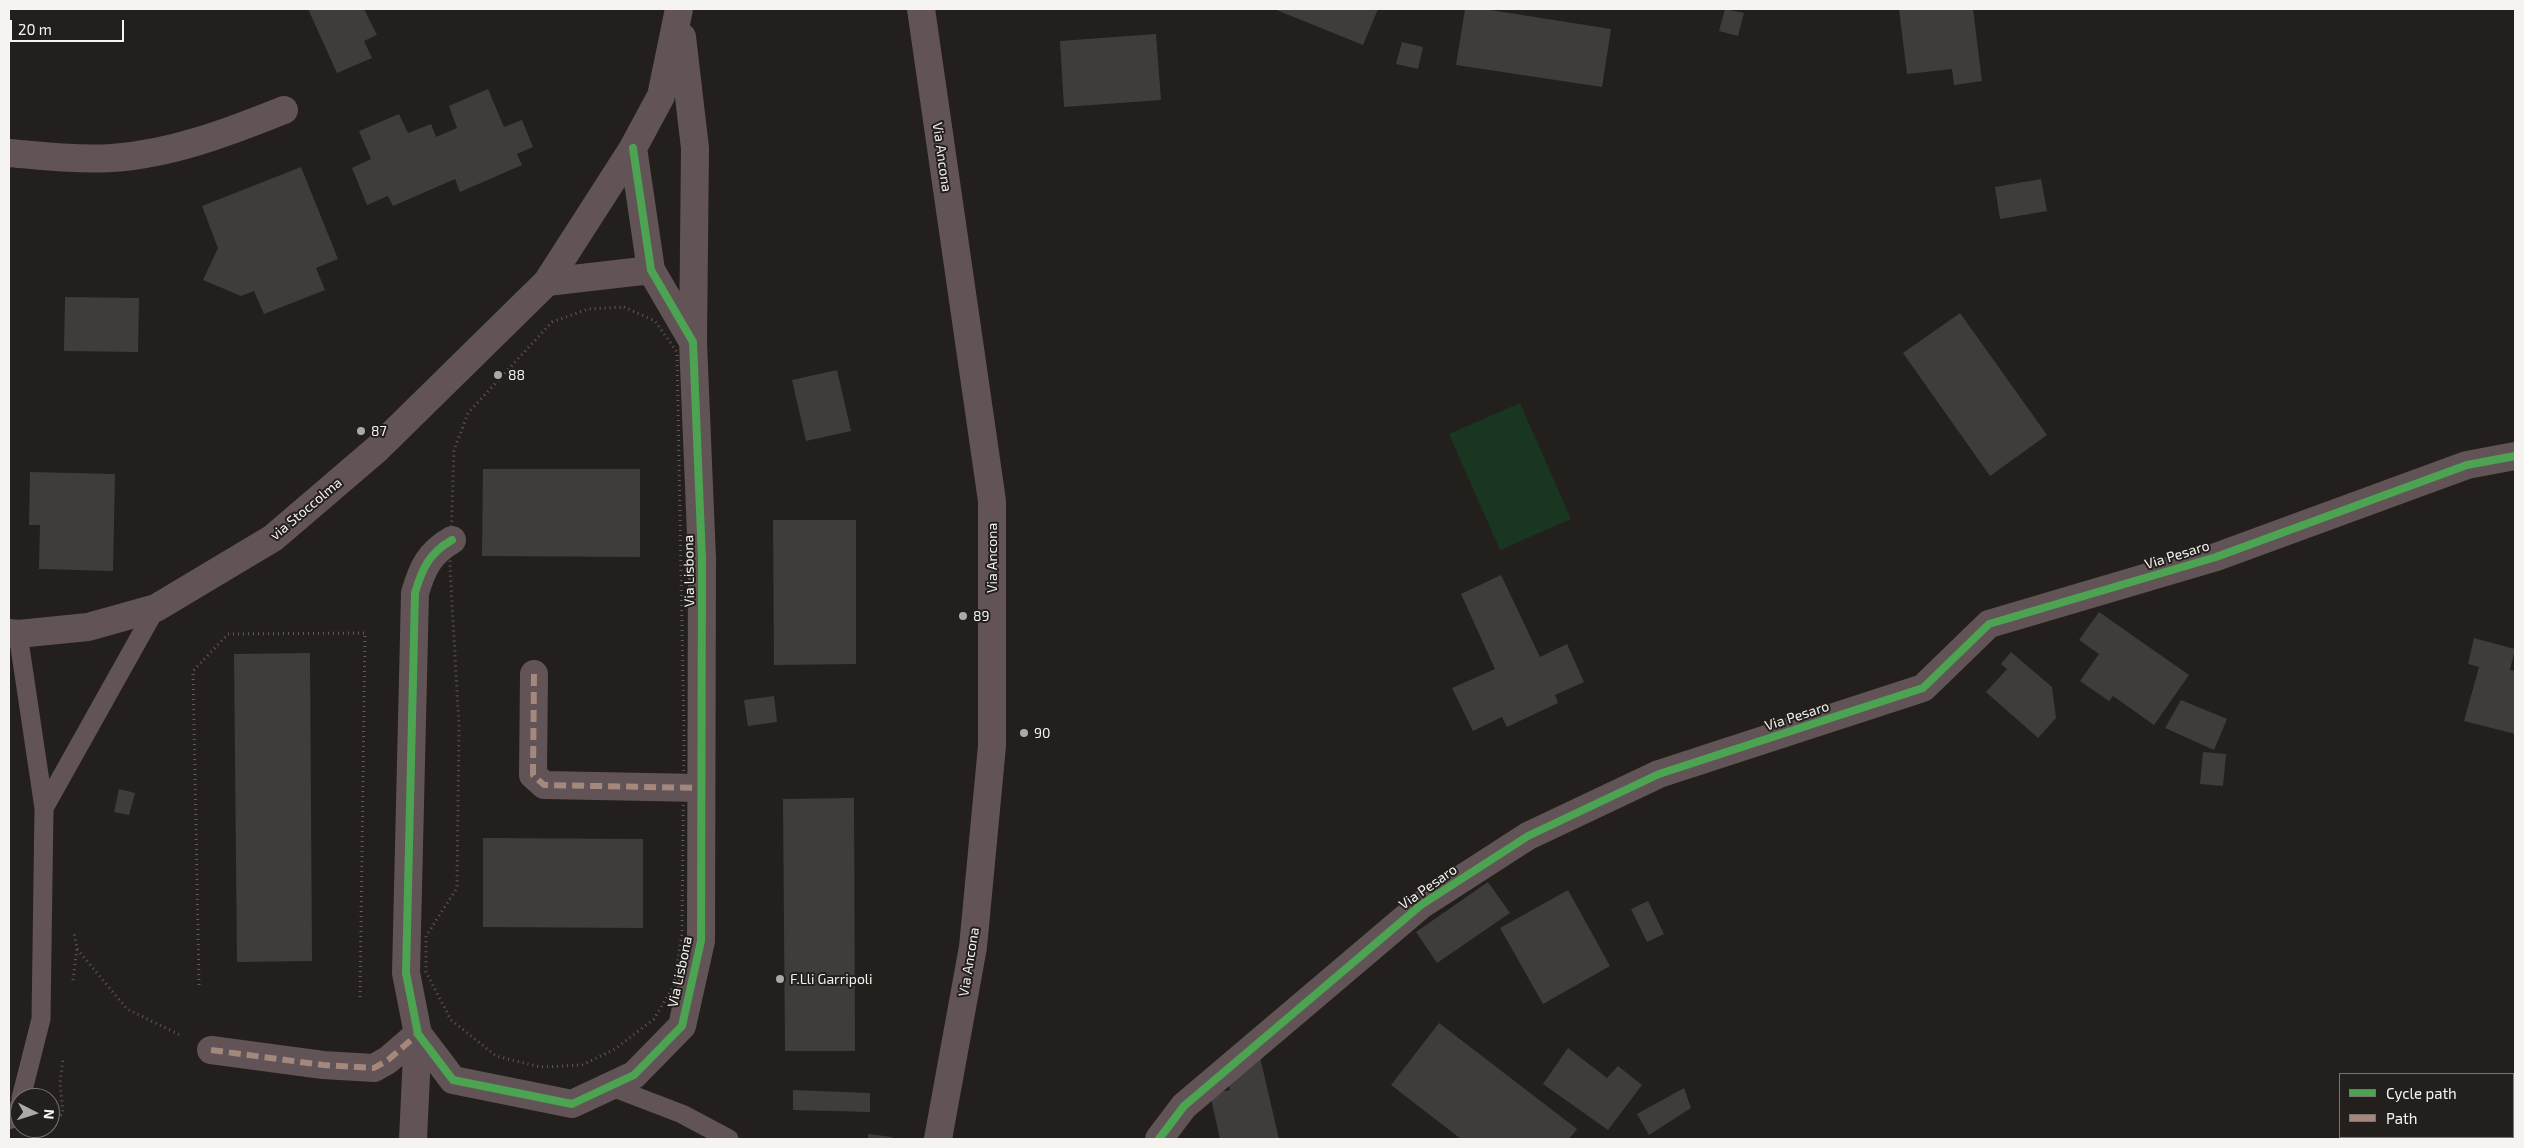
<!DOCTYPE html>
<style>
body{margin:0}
#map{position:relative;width:2524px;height:1148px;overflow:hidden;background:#221f1d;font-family:"Exo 2",sans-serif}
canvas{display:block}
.frame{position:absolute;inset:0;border:10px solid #f6f4f1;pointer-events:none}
.legend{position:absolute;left:2339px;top:1073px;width:175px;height:65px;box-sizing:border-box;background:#231f1c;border:1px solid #777471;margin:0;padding:6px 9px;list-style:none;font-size:15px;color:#f6f4f1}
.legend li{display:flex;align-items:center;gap:10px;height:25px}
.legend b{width:25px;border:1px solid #777471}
.north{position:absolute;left:10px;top:1088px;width:50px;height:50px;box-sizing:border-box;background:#231f1c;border:1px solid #777471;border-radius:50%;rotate:95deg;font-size:14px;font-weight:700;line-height:20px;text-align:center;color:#f6f4f1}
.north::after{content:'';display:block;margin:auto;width:18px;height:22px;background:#aca9a7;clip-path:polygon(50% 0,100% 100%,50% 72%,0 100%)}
.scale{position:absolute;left:10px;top:20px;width:114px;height:22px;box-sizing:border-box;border:2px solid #f6f4f1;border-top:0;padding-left:6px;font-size:15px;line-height:18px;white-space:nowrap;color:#f6f4f1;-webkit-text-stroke:4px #231f1c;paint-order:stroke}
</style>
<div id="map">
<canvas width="2524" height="1148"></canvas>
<div class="frame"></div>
<ul class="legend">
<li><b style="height:6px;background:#4ca352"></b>Cycle path</li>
<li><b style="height:6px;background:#a5887d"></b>Path</li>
</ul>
<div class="north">N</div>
<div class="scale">20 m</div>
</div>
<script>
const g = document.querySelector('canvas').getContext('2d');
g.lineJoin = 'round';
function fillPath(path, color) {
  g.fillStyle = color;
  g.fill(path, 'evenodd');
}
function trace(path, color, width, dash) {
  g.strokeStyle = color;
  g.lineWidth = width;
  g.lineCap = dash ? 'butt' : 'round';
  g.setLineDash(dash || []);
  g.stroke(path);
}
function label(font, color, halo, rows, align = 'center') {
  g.font = font + ' "Exo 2",sans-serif';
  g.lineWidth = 4;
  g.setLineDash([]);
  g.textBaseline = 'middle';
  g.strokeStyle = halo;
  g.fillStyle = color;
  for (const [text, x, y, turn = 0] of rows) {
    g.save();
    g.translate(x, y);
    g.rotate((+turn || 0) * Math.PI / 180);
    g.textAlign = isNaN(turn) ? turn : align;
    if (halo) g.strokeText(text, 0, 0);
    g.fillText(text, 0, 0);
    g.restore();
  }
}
const green = new Path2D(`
 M1520 403 1571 519 1500 550 1449 434Z`);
const building = new Path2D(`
 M308 9H364L377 35 364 41 372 58 337 73Z
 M1274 9H1378L1363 45Z
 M1465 9H1484L1611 29 1602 87 1456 65Z
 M1725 9 1744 13 1738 36 1719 31Z
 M1899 9H1973L1982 81 1954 85 1952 69 1907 74Z
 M1156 34 1161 100 1064 107 1060 41Z
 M1402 42 1423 47 1418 69 1396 64Z
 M488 89 504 127 522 120 533 147 517 154 522 165 460 192 455 179 393 206 388 196 367 205 352 168 371 159 359 131 399 114 408 133 431 124 436 137 457 128 449 106Z
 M301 167 338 259 316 268 325 290 264 314 254 291 241 296 203 280 218 248 202 206Z
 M2041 179 2047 211 2000 219 1995 187Z
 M65 297 139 298 138 352 64 351Z
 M1960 313 2047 435 1990 476 1903 353Z
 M837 370 851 431 806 441 792 380Z
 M483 469H640V557L482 556Z
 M30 472 115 474 113 571 39 569 40 525H29Z
 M773 520H856V664L774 665Z
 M1501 575 1540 657 1567 644 1584 682 1555 695 1558 703 1507 727 1502 717 1473 731 1452 688 1495 669 1461 594Z
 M2099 612 2189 675 2154 725 2113 696 2109 701 2080 681 2099 654 2079 640Z
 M2474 638 2515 649 2510 670 2515 671V734L2464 721 2479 667 2468 664Z
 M2011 652 2052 687 2056 718 2038 738 1986 692 2007 669 2001 664Z
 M310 653 312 961 237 962 234 654Z
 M774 696 777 722 748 726 744 700Z
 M2181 700 2227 719 2214 750 2165 728Z
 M2203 752 2226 754 2223 786 2200 784Z
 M119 789 135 793 129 815 114 812Z
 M854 798 855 1051H785L783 799Z
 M483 838 643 839V928L483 927Z
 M1488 882 1510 913 1437 963 1416 932Z
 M1568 890 1610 966 1543 1004 1500 928Z
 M1648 901 1664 934 1647 942 1631 909Z
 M1439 1023 1577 1129 1569 1139H1461L1391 1085Z
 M1568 1048 1607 1078 1618 1066 1642 1085 1608 1130 1543 1084Z
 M1260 1057 1279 1139H1220L1210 1094 1230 1090 1228 1082Z
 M1684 1088 1691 1108 1649 1135 1637 1114Z
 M793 1090 870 1093V1112L793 1110Z
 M868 1134 892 1137V1139H868Z`);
const path = new Path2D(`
 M624 307 655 321 677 352 684 735 682 933 674 985 654 1019 615 1049 582 1065 540 1067 496 1056 451 1020 426 972V936L457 888 459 726 450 567 454 450 468 413 552 322 588 309Z
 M77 949 127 1009 182 1036
 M73 980 77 948 74 932
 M199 985 193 671 228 634 365 633 360 1000
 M50 1126 63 1113 60 1082 63 1060
 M41 1134 48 1128`);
const service = new Path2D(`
 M18 634 44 808 156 608
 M609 1086 682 1114 729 1139
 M21 1098 41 1019 44 808
 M9 1120 17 1115 20 1104`);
const minor = new Path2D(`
 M682 37 695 148 693 342
 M9 153C43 156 77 160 112 158 172 154 229 132 284 110
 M547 282 651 270
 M452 540C429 553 422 569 415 593L406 973 418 1034 453 1080 572 1104 634 1075 682 1026 701 941 702 559 693 342 651 270 633 148
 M9 633 18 634 88 627 156 608 273 538 377 449 547 282 633 148 661 96 679 9
 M534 674 533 775 544 785 701 788
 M211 1050 323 1065 374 1068 388 1060 418 1034
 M413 1139 418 1034
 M1159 1139 1184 1106 1421 905 1528 836 1659 774 1923 688 1989 624 2216 557 2467 465 2515 456`);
const tertiary = new Path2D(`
 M921 9 992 501V746L973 947 938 1139`);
const quiet = new Path2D(`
 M534 674 533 775 544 785 701 788
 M211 1050 323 1065 374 1068 388 1060 418 1034`);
const cycleway = new Path2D(`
 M452 540C429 553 422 569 415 593L406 973 418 1034 453 1080 572 1104 634 1075 682 1026 701 941 702 559 693 342 651 270 633 148
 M1159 1139 1184 1106 1421 905 1528 836 1659 774 1923 688 1989 624 2216 557 2467 465 2515 456`);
const markers = [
 [498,375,5,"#aca9a7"],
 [361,431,5,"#aca9a7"],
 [963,616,5,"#aca9a7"],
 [1024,733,5,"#aca9a7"],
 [780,979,5,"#aca9a7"]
];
const streetNames = [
 ["Via Ancona",942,157,82],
 ["via Stoccolma",306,509,-40],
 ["Via Pesaro",2177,555,-17],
 ["Via Ancona",992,558,-90],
 ["Via Lisbona",689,571,-91],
 ["Via Pesaro",1797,716,-18],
 ["Via Pesaro",1428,887,-35],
 ["Via Ancona",969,962,-81],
 ["Via Lisbona",680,972,-78]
];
const poiNames = [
 ["88",508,375],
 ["87",371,431],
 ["89",973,616],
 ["90",1034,733],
 ["F.Lli Garripoli",790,979]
];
fillPath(green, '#193720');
fillPath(building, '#3f3d3b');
trace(path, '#635a5a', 3, [1, 4]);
trace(service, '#615356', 19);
trace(minor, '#615356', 28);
trace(tertiary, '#615356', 28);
trace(quiet, '#a5887d', 6, [12, 6]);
trace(cycleway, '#4ca352', 8);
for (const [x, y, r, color] of markers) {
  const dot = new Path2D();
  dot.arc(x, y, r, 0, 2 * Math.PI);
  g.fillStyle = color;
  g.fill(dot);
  trace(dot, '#231f1c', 2);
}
label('14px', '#f6f4f1', '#231f1c', streetNames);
label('14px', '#f6f4f1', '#231f1c', poiNames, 'left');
</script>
